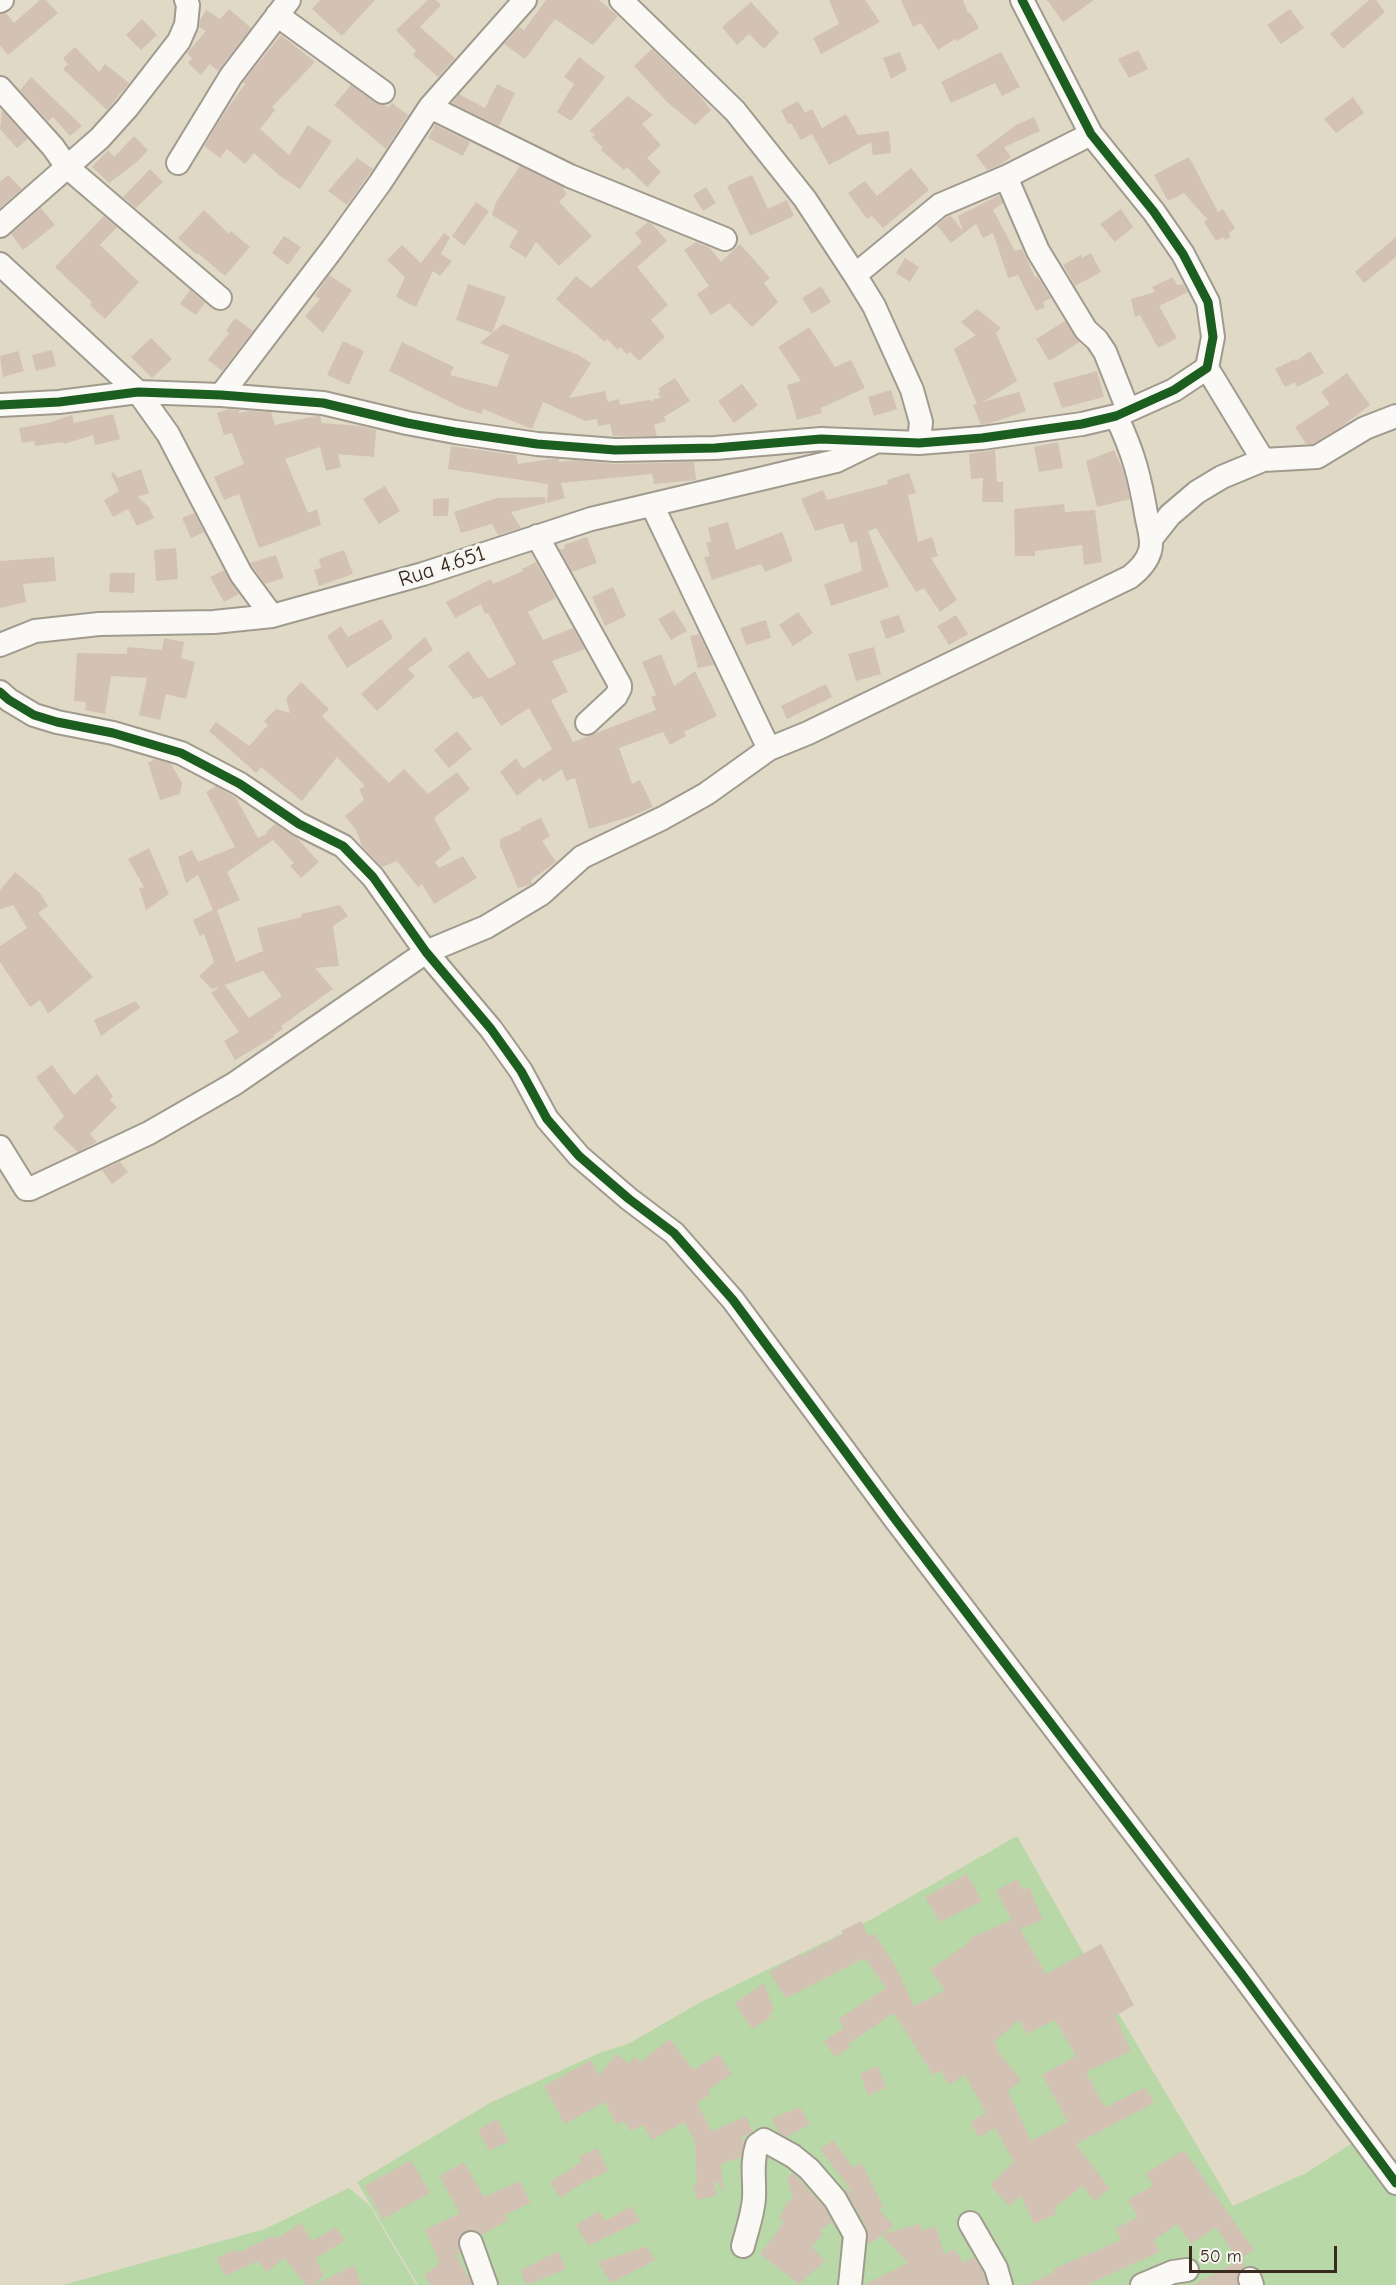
<!DOCTYPE html>
<style>
body{margin:0}
#map{position:relative;width:1396px;height:2285px;overflow:hidden;background:#e0d9c6;font-family:"Comic Neue",sans-serif}
canvas{display:block}
.scale{position:absolute;left:1189px;top:2246px;width:148px;height:27px;box-sizing:border-box;border:3px solid #3b2a1e;border-top:0;padding-left:8px;font-size:18px;line-height:21px;white-space:nowrap;color:#3b2a1e;-webkit-text-stroke:4px #f6f6f2;paint-order:stroke}
</style>
<div id="map">
<canvas width="1396" height="2285"></canvas>
<div class="scale">50 m</div>
</div>
<script>
const g = document.querySelector('canvas').getContext('2d');
g.lineJoin = 'round';
function fillPath(path, color) {
  g.fillStyle = color;
  g.fill(path, 'evenodd');
}
function trace(path, color, width, dash) {
  g.strokeStyle = color;
  g.lineWidth = width;
  g.lineCap = dash ? 'butt' : 'round';
  g.setLineDash(dash || []);
  g.stroke(path);
}
function label(font, color, halo, rows, align = 'center') {
  g.font = font + ' "Comic Neue",sans-serif';
  g.lineWidth = 6;
  g.setLineDash([]);
  g.textBaseline = 'middle';
  g.strokeStyle = halo;
  g.fillStyle = color;
  for (const [text, x, y, turn = 0] of rows) {
    g.save();
    g.translate(x, y);
    g.rotate((+turn || 0) * Math.PI / 180);
    g.textAlign = isNaN(turn) ? turn : align;
    if (halo) g.strokeText(text, 0, 0);
    g.fillText(text, 0, 0);
    g.restore();
  }
}
const green = new Path2D(`
 M1017 1836 1098 1979 1233 2206 1306 2173 1359 2139 1396 2191V2285H418L357 2182 490 2103 597 2054 630 2043 699 2003 870 1920Z
 M349 2188 370 2206 416 2285H63L265 2229Z`);
const building = new Path2D(`
 M40 0H46L58 13 8 55 0 45V14L6 13 14 23Z
 M320 0H375L342 36 312 9Z
 M428 0H436L441 5 420 27 455 58 438 77 413 55 416 51 396 30Z
 M546 0H599L618 16 593 45 555 19 525 59 504 44 519 27 524 30Z
 M829 0H865L880 22 821 54 813 38 839 24Z
 M901 0H963L968 13 970 12 979 28 957 41 955 39 938 50 921 23 913 27Z
 M1047 0H1094L1063 22Z
 M1369 0H1376L1385 12 1343 49 1330 34Z
 M751 2 779 33 764 49 749 34 737 45 722 27Z
 M229 9 251 28 218 71 210 64 201 75 188 63 192 58 187 53 206 31 199 27 200 20 206 10 220 19Z
 M1290 9 1304 28 1281 44 1267 25Z
 M142 19 157 35 141 50 126 35Z
 M281 35 315 62 272 107 275 110 260 129 289 155 308 125 332 141 300 189 280 176 254 153 245 164 227 149 220 158 204 146 227 109 245 84 243 82Z
 M75 47 99 72 105 64 129 83 107 110 63 69 68 64 63 58Z
 M652 49 700 96 711 110 695 125 667 102 634 66Z
 M1138 50 1148 69 1129 78 1118 59Z
 M900 52 907 70 891 79 883 58Z
 M1001 52 1020 87 1002 96 995 83 951 103 941 82Z
 M579 57 605 77 571 121 557 112 574 84 564 77Z
 M31 77 82 126 70 136 53 117 48 121 20 90Z
 M497 84 515 93 499 126 452 103 459 94 485 108Z
 M351 85 376 103 389 107 392 103 408 115 386 149 334 105Z
 M628 96 653 115 642 124 661 145 647 158 661 172 647 187 627 167 624 170 601 150 603 148 592 137 595 134 589 131Z
 M1353 97 1364 113 1336 133 1324 119Z
 M798 101 805 113 812 109 822 128 846 114 858 135 889 131 891 153 873 155 871 142 829 165 812 134 801 140 791 123 788 124 781 110Z
 M2 110 28 139 17 148 0 129Z
 M1034 117 1040 131 1004 147 1011 157 1000 165 987 170 976 155 1016 125Z
 M435 125 470 142 463 156 428 138Z
 M134 136 148 150 137 162 109 183 92 167 108 150 114 157Z
 M1189 157 1218 212 1223 209 1235 228 1229 233 1231 237 1225 240 1223 237 1216 241 1204 222 1207 219 1184 193 1168 201 1154 175Z
 M357 158 373 169 347 205 328 191Z
 M520 166 562 187 567 194 559 202 592 236 559 266 536 242 526 258 509 247 518 231 492 215 496 202Z
 M911 168 929 190 883 228 872 216 867 219 848 193 865 181 877 196Z
 M150 169 163 182 136 208 123 197Z
 M8 175 22 189 0 208V182Z
 M752 175 768 209 787 200 794 216 750 236 727 186Z
 M706 187 716 203 703 211 693 195Z
 M999 195 1003 203 993 210 1015 251 1022 249 1035 277 1037 276 1051 298 1043 302 1045 307 1036 311 1018 275 1008 278 993 233 983 238 976 224 951 243 937 225 950 215 963 231 958 216Z
 M476 202 489 211 464 246 452 236Z
 M41 208 55 225 23 250 11 234Z
 M1121 209 1133 227 1115 242 1100 224Z
 M204 210 229 234 231 231 250 247 225 276 198 253 197 255 178 238Z
 M104 216 117 227 100 245 139 282 105 319 90 305 92 302 55 267Z
 M648 222 652 224 667 241 637 267 668 305 651 320 665 337 639 361 630 352 627 354 620 347 618 350 607 339 605 342 556 299 576 276 591 288 642 242 635 233Z
 M444 233 450 237 441 254 452 261 440 276 433 271 416 307 396 297 405 277 387 260 402 245 421 263Z
 M284 236 301 247 288 265 272 253Z
 M1396 237V257L1364 283 1355 272Z
 M696 242 710 248 721 262 740 244 770 278 764 283 778 302 752 327 729 303 711 315 697 294 709 286 684 250Z
 M1091 253 1101 272 1075 286 1063 265 1081 255 1082 258Z
 M905 258 919 267 910 282 896 273Z
 M329 275 352 290 323 333 305 316 320 299 315 296Z
 M1173 277 1177 285 1183 284 1188 292 1159 306 1177 338 1158 348 1140 315 1135 317 1131 299 1155 292 1152 287Z
 M468 284 506 297 492 333 503 324 578 355 591 363 569 398 605 391 608 402 619 399 620 405 649 400 652 402 654 399 661 398 658 394 660 391 658 389 675 378 690 401 664 417 666 421 654 425 657 436H613L610 424 598 426 597 419 585 421 543 402 532 429 483 409 482 414 462 408 389 371 402 342 454 367 450 375 497 387 509 355 480 343 492 333 456 320Z
 M821 286 831 302 812 314 802 298Z
 M190 290 205 303 196 315 180 304Z
 M977 309 1001 328 996 333 1017 381 983 402 1019 392 1026 411 991 423 981 425 973 405 977 404 954 349 976 335 961 322Z
 M235 318 253 331 222 371 208 360 229 333 226 331Z
 M1065 321 1080 342 1049 361 1036 339Z
 M809 327 835 367 851 360 865 388 821 408 822 413 797 420 787 385 801 381 778 347Z
 M151 338 172 359 152 378 131 357Z
 M343 341 364 351 349 385 327 375Z
 M52 350 56 366 36 371 32 355Z
 M18 351 24 371 3 377 0 356Z
 M1310 351 1324 373 1297 387 1295 382 1285 387 1275 369 1295 359 1296 361Z
 M1097 371 1104 397 1062 408 1053 383Z
 M1347 373 1370 405 1338 429 1313 444H1306L1295 427 1330 404 1321 392Z
 M742 384 758 405 734 423 718 401Z
 M891 390 897 409 874 416 868 397Z
 M229 409 239 410V413L248 411 271 412 275 425 316 416H320L322 423 360 426 376 430 374 457 338 454 341 467 326 471 320 447 285 459 308 513 317 509 321 525 259 548 239 494 224 500 214 477 244 464 232 433 224 435 217 413Z
 M113 414 120 439 95 445 93 435 64 444 63 442 35 446 34 441 22 443 19 428 48 423 72 415 74 423Z
 M1058 442 1063 468 1039 472 1034 447Z
 M451 446 516 455 518 464 550 459H559V462L574 460 615 464 694 462 696 480 654 484 652 474 561 483 565 498 547 503 548 484 448 469Z
 M995 450 997 482H1003V502H982L983 478 971 479 969 454Z
 M1114 450 1123 470 1130 499 1097 507 1086 461Z
 M141 469 149 493 138 497 149 507 154 518 137 526 128 509 113 517 104 500 119 491 111 474 113 472 118 478Z
 M909 473 916 493 908 495 918 542 932 537 938 556 931 558 957 600 940 612 924 588 916 592 876 528 868 531 889 587 831 606 824 584 862 571 857 541 850 543 843 523 815 531 801 499 823 490 827 500 888 484 887 480Z
 M385 486 400 511 379 524 363 499Z
 M545 497 546 503 511 512 521 528 498 535 492 524 461 533 454 512 497 498Z
 M449 498 448 516H433V499Z
 M1064 504 1065 512 1095 510 1102 562 1084 565 1082 545 1035 551V556H1015L1014 509Z
 M194 513 204 532 191 538 182 518Z
 M728 522 736 550 782 532 793 561 765 572 761 564 712 580 704 557 710 556 706 543 711 541 708 528Z
 M587 537 597 563 572 572 560 550 565 548 564 545Z
 M176 548 178 579 156 581 154 550Z
 M344 550 353 574 319 586 314 570 321 568 319 559Z
 M276 555 284 578 265 584 250 563Z
 M54 557 56 581 23 584 26 602 0 608V561Z
 M536 562 556 598 528 612 543 640 573 628 585 649 552 661 568 692 551 700 573 742 656 710 651 697 656 695 642 662 661 654 674 686 695 671 717 716 684 732 686 736 670 745 663 732 619 748 632 784 640 780 653 807 629 817 589 829 575 778 566 781 562 769 543 782 540 778 517 796 500 772 516 758 523 769 552 749 529 708 501 726 482 696 473 699 448 666 468 651 489 679 516 664 488 613 485 614 481 604 455 618 446 602 491 579 493 584 523 571 522 569Z
 M224 570 239 594 224 602 210 577Z
 M110 573H135L134 593 109 592Z
 M613 587 626 616 605 626 592 597Z
 M674 610 687 631 671 640 658 619Z
 M798 612 813 633 793 646 779 625Z
 M899 615 905 632 886 639 880 621Z
 M956 615 968 634 949 645 937 626Z
 M382 619 393 638 347 668 327 636 341 626 348 637Z
 M766 620 771 638 746 645 740 628Z
 M699 634 714 665 698 668 690 636Z
 M425 637 433 650 408 669 415 676 377 711 361 694Z
 M164 638 184 642 181 658 195 662 186 699 166 694 160 720 139 715 147 678 111 676 105 714 85 710 86 702 74 701 77 653 127 654V647L162 650Z
 M874 647 881 674 856 681 848 654Z
 M301 682 329 709 322 716 389 783 404 769 428 794 457 772 470 789 434 818 451 849 435 862 439 868 463 856 477 878 434 904 422 884 418 887 397 861 382 867 362 846 356 830 345 816 364 800 359 789 365 786 337 757 302 801 261 767 256 773 209 731 216 722 249 746 268 725 264 721 276 709 290 713 286 698Z
 M826 684 832 697 787 719 781 706Z
 M457 731 472 749 449 768 434 750Z
 M155 759 171 764 182 783 180 794 160 800 148 763Z
 M216 786 236 798 258 838 267 834 266 832 275 824 297 838 319 862 301 878 290 866 294 863 273 840 227 872 240 900 217 910 236 962 263 951 257 928 302 917 301 914 340 905 348 916 333 926 339 966 315 968 333 989 281 1026 283 1029 273 1035 274 1037 235 1060 224 1041 239 1032 211 993 220 986 212 989 199 976 214 962 204 934 200 936 193 920 213 910 198 875 186 883 178 857 192 850 198 862 235 847 206 792ZM263 971 282 996 249 1018 225 985Z
 M541 818 550 836 542 841 556 862 531 880 532 884 518 888 500 846V839L521 830V827Z
 M149 848 169 894 146 910 139 888 144 887 128 859Z
 M15 872 40 893 48 906 38 913 93 977 48 1014 40 1000 30 1007 0 962V946L27 928 13 905 0 909V890Z
 M136 1001 140 1008 101 1036 94 1020Z
 M52 1065 74 1095 97 1074 113 1096 110 1100 117 1107 90 1134 97 1142 78 1152 53 1128 64 1116 36 1077Z
 M120 1162 128 1172 112 1184 102 1170Z
 M967 1874 982 1901 940 1922 925 1897Z
 M1017 1879 1023 1890 1029 1887 1043 1920 1020 1929 1046 1974 1101 1944 1134 2005 1115 2016 1131 2051 1086 2072 1102 2102 1106 2107 1146 2087 1154 2103 1076 2144 1110 2189 1094 2201 1083 2186 1054 2208 1057 2214 1034 2224 1021 2196 1009 2206 990 2185 1014 2162 995 2128 979 2137 970 2122 986 2113 965 2075 949 2085 940 2070 933 2075 894 2013 848 2044 850 2047 835 2057 824 2041 844 2028 838 2019 886 1988 865 1958 786 1998 769 1972 800 1954 801 1956 843 1934 841 1931 861 1921 869 1937 874 1933 894 1964 914 2006 945 1990 930 1970 972 1940 970 1938 1012 1920 996 1891ZM1019 2020 1027 2034 1055 2020 1076 2056 1042 2075 1068 2122 1031 2141 1008 2091 1021 2080 997 2050 999 2049 994 2042Z
 M764 1983 774 2010 769 2013 772 2016 752 2029 735 2003Z
 M670 2039 693 2070 719 2054 732 2074 708 2090 711 2094 697 2103 712 2131 746 2116 753 2132 741 2138 744 2143 741 2157 721 2164 723 2192 717 2182H713L718 2195 697 2200 693 2185 697 2184 695 2142 684 2122 652 2140 643 2125 630 2131 624 2121 616 2125 605 2102 565 2124 544 2086 591 2060 599 2075 617 2054 629 2064 634 2057 640 2062Z
 M878 2066 886 2088 868 2095 860 2073Z
 M800 2107 810 2124 786 2137 778 2132 772 2118Z
 M497 2119 509 2141 489 2151 478 2130Z
 M833 2140 853 2167 862 2163 883 2206 879 2210 894 2226 882 2234 920 2224 922 2230 936 2226 944 2254 955 2249 963 2263 974 2257 984 2273 987 2285H864L908 2263 882 2235 869 2244 868 2242 867 2228 844 2188 853 2193 820 2149Z
 M597 2148 608 2171 583 2183 560 2198 550 2182 581 2162 579 2157Z
 M1184 2150 1254 2250 1238 2260 1216 2227 1191 2244 1177 2224 1154 2240 1159 2252 1087 2285H1027L1054 2272 1053 2269 1121 2240 1116 2228 1138 2217 1128 2200 1153 2185 1146 2173Z
 M411 2160 430 2193 383 2219 364 2186Z
 M464 2162 484 2197 520 2181 531 2203 504 2215 509 2220 481 2235 473 2230 466 2231 460 2235 458 2241 460 2253 456 2255 472 2285H431L424 2276 440 2263 425 2230 460 2213 439 2176Z
 M793 2173 824 2207 832 2221 820 2231 823 2234 812 2247 825 2261 799 2284 760 2254 784 2222 779 2219 788 2201 793 2199 787 2178Z
 M632 2206 640 2221 588 2246 576 2225 599 2211 605 2221Z
 M301 2223 312 2241 336 2227 345 2241 315 2258 324 2275 312 2285H306L284 2258 267 2272 258 2261 225 2276 216 2258 236 2249 237 2253 273 2236 275 2239Z
 M647 2246 655 2260 611 2283 598 2262Z
 M558 2251 566 2269 527 2285 520 2271Z
 M1243 2259 1245 2266 1237 2276 1238 2285H1193Z
 M354 2265 361 2285H314Z`);
const minor = new Path2D(`
 M621 0 735 111 805 199 855 275 940 205 1006 177 1091 134
 M0 1 2 0
 M277 15 383 92
 M0 88 53 147 67 167 220 298
 M430 107 570 176 725 239
 M178 163 231 76 289 0
 M1006 177 1038 251 1086 330 1097 340 1105 352 1128 410
 M0 226 100 138 127 108 179 41 186 25 188 5 186 0
 M0 264 138 392 168 434 241 574 272 616
 M855 275 874 306 912 390 921 422 919 443
 M1207 368 1263 460
 M221 395 333 248 380 183 430 107 525 0
 M0 405 59 402 138 392 221 395 323 403 407 423 455 432 537 444 615 450 715 448 821 439 919 443 982 438 1082 424 1116 416 1174 390 1207 368 1213 337 1208 302 1183 254 1154 212 1091 134 1022 0
 M652 505 769 749
 M537 536 620 685V688L616 696 587 723
 M1151 539 1170 515 1197 492 1222 477 1263 460 1317 457 1365 428 1396 416
 M0 645 35 631 99 624 214 622 272 616 423 574 591 519 836 461 873 443
 M0 692 9 700 34 715 57 722 113 733 181 753 240 784 299 824 343 846 373 877 426 952 491 1029 521 1071 547 1119 579 1156 629 1199 674 1233 733 1300 895 1519 1241 1973 1396 2183
 M0 1147 26 1189H30L149 1133 234 1084 426 952 486 927 541 894 582 857 663 818 706 794 769 749 808 733 1130 577C1139 570 1147 562 1150 551 1153 541 1149 529 1147 519 1140 478 1134 453 1116 416
 M970 2223 996 2268 1001 2285
 M471 2243 486 2285
 M743 2246C747 2230 753 2214 754 2198 755 2179 751 2163 757 2145L764 2140 793 2156 809 2169 835 2199 855 2235 850 2285
 M1250 2279 1252 2285
 M1142 2285 1173 2272 1187 2270`);
const cycleway = new Path2D(`
 M0 405 59 402 138 392 221 395 323 403 407 423 455 432 537 444 615 450 715 448 821 439 919 443 982 438 1082 424 1116 416 1174 390 1207 368 1213 337 1208 302 1183 254 1154 212 1091 134 1022 0
 M0 692 9 700 34 715 57 722 113 733 181 753 240 784 299 824 343 846 373 877 426 952 491 1029 521 1071 547 1119 579 1156 629 1199 674 1233 733 1300 895 1519 1241 1973 1396 2183`);
const streetNames = [
 ["Rua 4.651",442,567,-18]
];
fillPath(green, '#b8d8a7');
fillPath(building, '#d3c2b3');
trace(minor, '#a19a8e', 26);
trace(minor, '#faf9f6', 22);
trace(cycleway, '#1b5e20', 9);
label('22px', '#3b2a1e', '#f6f6f2', streetNames);
</script>
